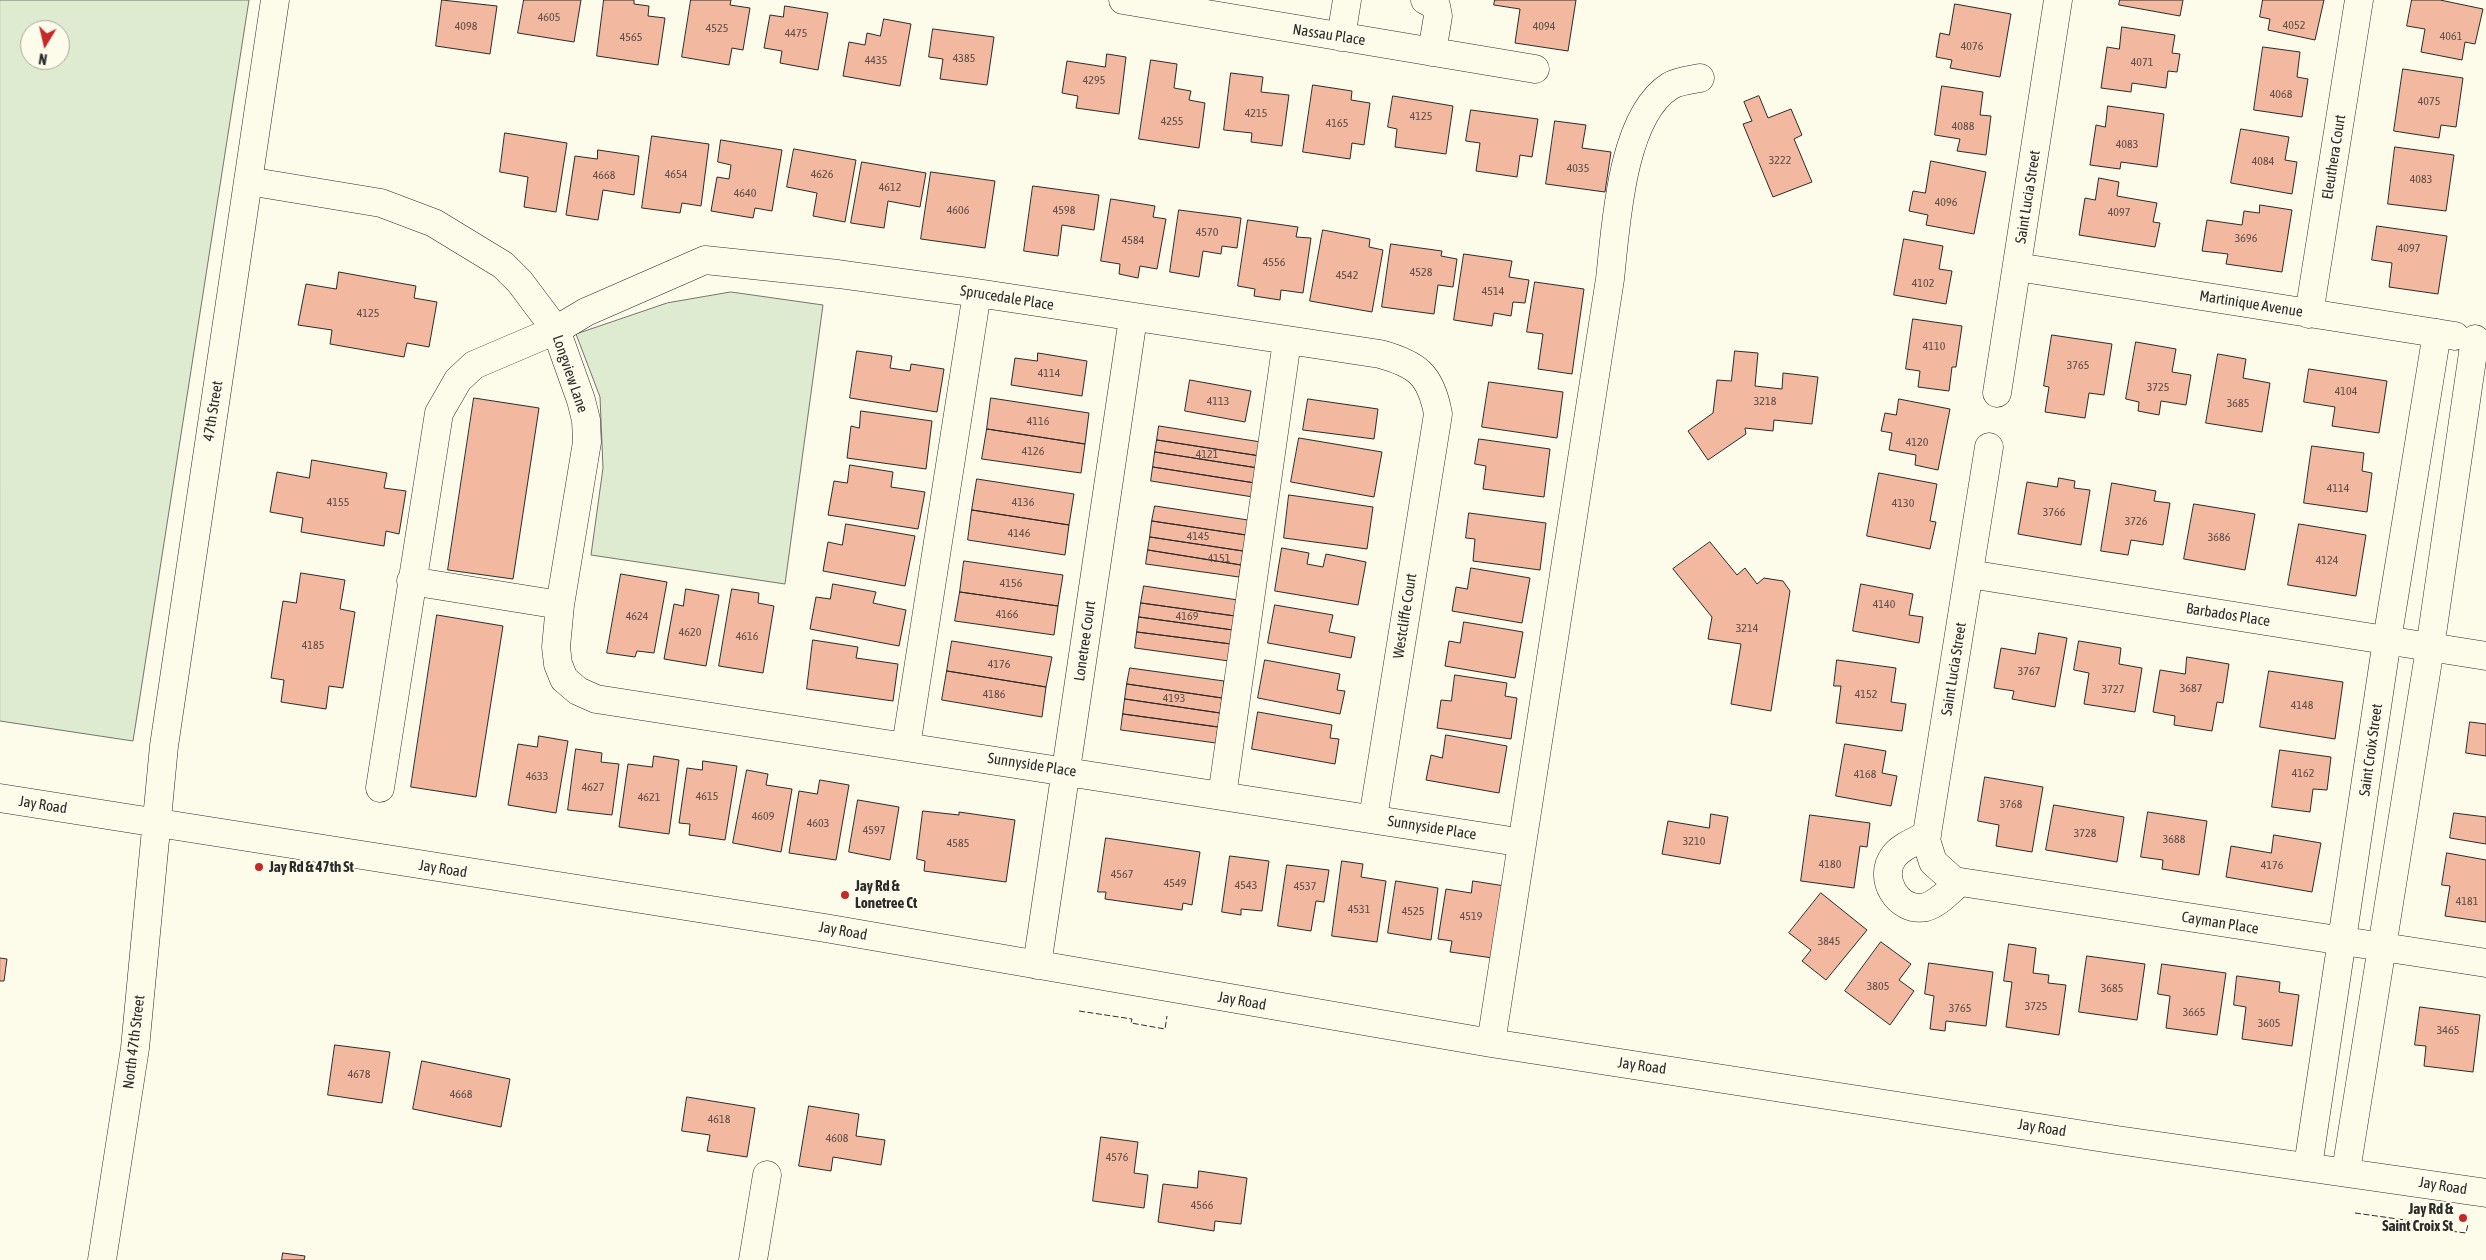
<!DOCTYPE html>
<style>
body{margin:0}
#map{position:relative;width:2486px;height:1260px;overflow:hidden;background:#fdfbea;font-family:"Asap Condensed",sans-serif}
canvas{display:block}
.north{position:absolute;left:20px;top:20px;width:50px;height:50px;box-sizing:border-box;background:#fdfbea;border:1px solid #a9a89e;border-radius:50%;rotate:189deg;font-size:14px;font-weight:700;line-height:20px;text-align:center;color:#2b2b2b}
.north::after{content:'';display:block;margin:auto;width:18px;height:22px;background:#c62828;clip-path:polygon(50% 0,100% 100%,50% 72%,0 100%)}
</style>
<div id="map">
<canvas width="2486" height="1260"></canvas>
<div class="north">N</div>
</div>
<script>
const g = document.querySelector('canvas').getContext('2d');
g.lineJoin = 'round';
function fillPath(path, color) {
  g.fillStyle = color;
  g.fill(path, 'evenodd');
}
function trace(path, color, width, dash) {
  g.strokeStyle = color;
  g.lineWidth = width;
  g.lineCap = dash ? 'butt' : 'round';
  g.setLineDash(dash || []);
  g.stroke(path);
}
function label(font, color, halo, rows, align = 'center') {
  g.font = font + ' "Asap Condensed",sans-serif';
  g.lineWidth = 4;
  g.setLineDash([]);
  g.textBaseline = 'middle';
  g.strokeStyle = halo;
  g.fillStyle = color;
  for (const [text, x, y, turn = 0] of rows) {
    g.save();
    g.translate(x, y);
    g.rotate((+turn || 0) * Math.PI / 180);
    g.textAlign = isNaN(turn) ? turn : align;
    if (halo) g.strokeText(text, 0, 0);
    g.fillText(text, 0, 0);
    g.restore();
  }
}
const green = new Path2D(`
 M0 0H249L133 741 0 721ZM30 30H60V60H30Z
 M731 292 823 305 785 584 591 555 603 468 600 397 576 334 667 303Z`);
const building = new Path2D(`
 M442 0 497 6 490 54 436 46Z
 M524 0H581L574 42 518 33Z
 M604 0H634V4L649 6 648 16 665 18 658 65 597 56Z
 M691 0H731L730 5 750 8 743 50 732 48 729 65 682 57Z
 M1495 0H1576L1568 51 1515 43 1520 9 1494 5Z
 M2120 0H2183L2180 16 2119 5Z
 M2263 0H2324L2315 40 2268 30 2270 19 2260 17Z
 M2412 0H2440L2483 9 2475 44 2465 42 2462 60 2421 52 2425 29 2407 26Z
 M1955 4 2011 14 2000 77 1950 68 1952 60 1936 57 1940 33 1949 35Z
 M785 6 828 13 818 70 780 63 782 51 764 48 770 15 783 17Z
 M884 19 911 24 900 86 843 76 849 42 865 45 867 33 880 36Z
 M2122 27 2175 35 2172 53 2180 54 2177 72 2168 71 2166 88 2132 83 2131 92 2101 88 2107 47 2119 49Z
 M933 29 994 37 987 85 940 79 943 59 929 57Z
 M2263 47 2300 52 2297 77 2308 79 2302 117 2254 110Z
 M1107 54 1126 57 1119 114 1076 108 1078 96 1062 93 1067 61 1105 67Z
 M1151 60 1177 64 1174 88 1191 91 1189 100 1205 103 1199 148 1139 139Z
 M2403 69 2463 78 2456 127 2441 125 2439 138 2394 131Z
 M1231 73 1263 77 1261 92 1289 95 1282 146 1251 142 1252 133 1224 130Z
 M1313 85 1352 91 1351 100 1370 103 1364 145 1352 143 1350 159 1303 152Z
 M1942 86 1983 92 1980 115 1991 116 1986 155 1957 151 1960 139 1935 135Z
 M1393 96 1453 106 1446 154 1395 147 1397 129 1388 127Z
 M1759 96 1768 118 1791 109 1802 135 1794 139 1812 182 1773 197 1743 124 1752 121 1744 102Z
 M2108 106 2164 114 2157 167 2121 162 2120 169 2090 165 2096 125 2105 127Z
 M1471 110 1538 119 1532 157 1520 155 1517 177 1476 171 1480 143 1466 141Z
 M1555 121 1586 125 1582 148 1611 152 1605 192 1546 184Z
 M2241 129 2289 137 2285 160 2297 162 2292 194 2231 183Z
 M505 133 567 143 556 212 524 207 528 177 500 172Z
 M652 136 709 144 701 206 682 203 680 213 642 208Z
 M721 140 782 150 772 211 755 208 753 218 711 211 717 177 729 179 731 165 718 162Z
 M2395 147 2454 155 2446 211 2388 204Z
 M794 149 856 160 845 222 813 216 817 193 787 187Z
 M598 150 639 156 634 195 603 190 598 220 566 215 575 156 597 159Z
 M1931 161 1986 172 1974 234 1926 225 1928 215 1909 211 1913 191 1925 193Z
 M862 162 926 173 920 207 888 201 884 228 851 223Z
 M931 172 995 181 985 248 921 239Z
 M2099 178 2119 182 2117 196 2157 203 2153 222 2160 223 2155 247 2079 235 2085 198 2095 200Z
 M1033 186 1099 195 1094 230 1062 225 1058 256 1024 251Z
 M1111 199 1155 206 1153 217 1166 219 1157 269 1140 266 1138 278 1119 274 1120 264 1101 261Z
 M2260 205 2292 210 2282 272 2226 264 2228 254 2202 251 2207 220 2242 225 2244 211 2259 213Z
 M1179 210 1241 218 1237 248 1222 246 1221 254 1203 251 1199 277 1170 272Z
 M1248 220 1298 227 1296 237 1311 238 1303 293 1281 290 1280 300 1254 296 1255 289 1238 286Z
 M2377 226 2447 236 2438 294 2389 287 2392 263 2372 260Z
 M1323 230 1370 239 1369 247 1383 250 1372 312 1310 301Z
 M1904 239 1943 246 1939 269 1952 271 1946 304 1894 295Z
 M1391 244 1442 251 1441 256 1457 259 1453 287 1438 285 1434 314 1382 307Z
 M1464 254 1512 261 1509 277 1529 280 1525 303 1513 302 1511 316 1494 313 1492 326 1454 320Z
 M339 272 416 286 414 298 437 302 429 347 407 343 404 357 330 344 332 330 298 325 306 284 336 289Z
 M1535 282 1584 289 1572 374 1538 369 1543 334 1527 332Z
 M1913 319 1962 326 1956 367H1952L1949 391 1918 387 1920 371 1906 369Z
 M2052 335 2112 344 2104 395 2089 393 2085 418 2045 412 2049 387 2044 386Z
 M2136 342 2176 349 2172 372 2191 375 2186 405 2161 401 2159 415 2138 411 2139 402 2126 399Z
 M857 351 892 356 890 368 910 371 911 364 944 369 937 412 850 398Z
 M1735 351 1758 353 1755 386 1782 389 1783 373 1818 377 1812 424 1774 420 1773 431 1745 428 1746 434 1708 460 1688 431 1713 413 1717 380 1731 381Z
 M1038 353 1087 361 1082 396 1011 385 1015 358 1037 361Z
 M2218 354 2246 359 2243 378 2270 383 2262 432 2206 423Z
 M2309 369 2387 381 2379 433 2332 426 2335 407 2304 402Z
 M1190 380 1251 391 1245 422 1185 411Z
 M1489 382 1563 392 1557 438 1482 427Z
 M474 398 539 408 513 579 448 570Z
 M991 398 1089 413 1085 444 987 429Z
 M1308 399 1378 409 1374 439 1303 430Z
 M1899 399 1950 409 1938 470 1915 465 1916 455 1889 450 1892 433 1881 431 1885 413 1896 415Z
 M861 411 932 421 926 469 847 458 851 426 859 428Z
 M1159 426 1261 442 1260 456 1157 440Z
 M987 429 1085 444 1081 473 982 459Z
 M1299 438 1382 452 1374 497 1291 482Z
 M1479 439 1550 449 1544 497 1483 489 1486 466 1475 464Z
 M1157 440 1260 456 1258 468 1155 452Z
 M2312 446 2364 453 2362 471 2372 473 2367 512 2304 503Z
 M1155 452 1258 468 1255 483 1153 467Z
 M312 460 387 473 384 488 406 491 399 534 386 531 384 546 301 532 303 518 270 512 277 472 309 478Z
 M850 465 893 472 891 487 925 492 918 529 828 515 834 481 847 483Z
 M1153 467 1255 483 1253 497 1151 481Z
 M1879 473 1937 484 1930 521 1936 522 1930 549 1867 536Z
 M2059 478 2075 481 2074 488 2090 490 2081 545 2018 534 2027 482 2057 487Z
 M977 479 1074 494 1069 525 972 510Z
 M2112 483 2156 491 2154 501 2170 503 2163 545 2131 540 2128 555 2101 551Z
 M1289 495 1373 507 1367 549 1284 538Z
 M2194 504 2255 514 2245 570 2184 559Z
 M1155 506 1248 520 1246 535 1152 521Z
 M972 510 1069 525 1065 555 968 540Z
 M1469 513 1546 523 1540 570 1473 561 1475 539 1466 538Z
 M1152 521 1246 535 1243 551 1150 537Z
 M846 524 915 536 905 586 823 571 828 542 842 545Z
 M2299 524 2366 535 2356 596 2288 585Z
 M1150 537 1243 551 1241 565 1148 550Z
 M1710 542 1737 575 1745 568 1757 584 1764 578 1783 581 1790 591 1771 711 1731 704 1741 644 1708 639 1712 617 1673 569Z
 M1282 548 1309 553 1307 564 1323 567 1326 554 1366 562 1358 605 1275 591Z
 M1148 550 1241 565 1239 577 1146 564Z
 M964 561 1063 575 1058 606 960 592Z
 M1471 568 1530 578 1522 623 1452 611 1456 587 1467 589Z
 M301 573 345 580 340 609 355 612 343 688 329 686 326 709 281 702 284 680 271 678 283 601 296 603Z
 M621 574 667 582 654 653 637 651 635 657 607 653Z
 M833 584 876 592 873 603 906 610 899 646 810 629 816 597 830 599Z
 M1861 584 1913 594 1909 615 1923 617 1919 643 1853 631Z
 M1144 586 1238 600 1235 616 1141 603Z
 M686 589 719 595 706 666 664 659 674 604 683 606Z
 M732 589 759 593 758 603 774 606 763 673 719 666Z
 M960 592 1058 606 1054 635 955 621Z
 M1141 603 1235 616 1233 630 1139 617Z
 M1275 605 1333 615 1329 632 1355 637 1351 658 1268 643Z
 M437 615 503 626 476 797 411 787Z
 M1139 617 1233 630 1231 644 1137 632Z
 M1464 622 1523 632 1515 678 1445 666 1449 641 1460 643Z
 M1137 632 1231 644 1229 661 1135 648Z
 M2039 633 2067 638 2055 707 2012 699 2014 691 1994 688 2001 648 2035 654Z
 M813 640 858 647 856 658 898 664 893 701 807 689Z
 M952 641 1052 657 1046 687 947 671Z
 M2079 641 2121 648 2119 664 2142 668 2135 712 2084 704 2089 673 2074 670Z
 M2187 657 2229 664 2223 703 2217 702 2212 731 2174 725 2175 716 2153 712 2160 670 2185 674Z
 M1265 660 1340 674 1337 690 1345 691 1340 714 1258 698Z
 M1837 660 1896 668 1891 702 1906 704 1902 731 1836 723 1841 686H1834Z
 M1130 668 1224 681 1222 698 1127 684Z
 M947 671 1046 687 1042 717 942 700Z
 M2269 671 2343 682 2335 739 2260 727Z
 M1455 675 1507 683 1505 696 1517 698 1511 739 1437 728 1441 700 1451 701Z
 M1127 684 1222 698 1220 713 1125 699Z
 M1125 699 1220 713 1218 727 1123 714Z
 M1258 712 1332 725 1330 738 1339 739 1335 764 1252 749Z
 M1123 714 1218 727 1216 743 1121 730Z
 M2470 722 2486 724V756L2466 753Z
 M1446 735 1507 746 1499 793 1426 780 1431 755 1442 758Z
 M539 736 568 741 556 813 508 805 518 744 537 747Z
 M1845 744 1886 751 1882 773 1897 776 1891 806 1836 796Z
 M576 749 602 753 601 762 619 764 612 815 568 810Z
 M2280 750 2331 757 2327 790 2313 789 2310 812 2272 807Z
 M654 756 679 760 669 834 619 827 628 764 652 767Z
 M703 761 737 766 725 840 689 835 690 824 679 823 687 768 702 770Z
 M747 770 768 774 766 785 792 789 781 852 733 843Z
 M1985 777 2043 787 2032 852 1996 846 1999 825 1978 821Z
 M820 780 849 785 836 860 789 853 799 791 817 794Z
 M858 800 899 807 890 860 849 852Z
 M2054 805 2124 817 2117 862 2046 850Z
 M923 811 959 815V812L1015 820 1006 882 924 871 925 861 917 859Z
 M2148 812 2207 821 2199 875 2162 869 2163 860 2141 857Z
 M2454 813 2486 817V844L2450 838Z
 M1711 814 1728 817 1720 864 1662 854 1668 821 1709 828Z
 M1810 815 1870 823 1867 847 1860 846 1854 888 1801 881Z
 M2274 835 2321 843 2312 892 2226 877 2231 846 2271 853Z
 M1106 838 1200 852 1192 905 1183 903 1182 910 1105 899 1106 892H1098Z
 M2447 853 2486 860V922L2445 916 2450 886 2442 885Z
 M1230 856 1269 861 1262 911 1241 909V915L1222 912Z
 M1342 861 1363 864 1361 877 1386 881 1377 942 1332 936Z
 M1287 865 1329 870 1324 902 1316 901 1311 931 1278 926Z
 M1396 881 1438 888 1431 940 1388 933Z
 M1473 881 1505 886 1493 958 1450 952 1452 941 1438 939 1446 889 1471 893Z
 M1821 893 1867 930 1826 980 1802 961 1811 950 1789 933Z
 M1881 942 1911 964 1899 980 1914 991 1890 1025 1845 991Z
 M2009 944 2036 948 2033 973 2049 975 2048 983 2066 985 2059 1035 2006 1027 2012 982 2004 981Z
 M2087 956 2145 964 2137 1020 2079 1012Z
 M0 958 7 959 4 981H0Z
 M1929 963 1993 972 1986 1026 1946 1021 1945 1031 1930 1029 1934 996 1925 994Z
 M2162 964 2226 973 2217 1035 2166 1028 2170 996 2158 994Z
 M2237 976 2280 982 2279 992 2299 995 2292 1046 2242 1039 2246 1007 2234 1005Z
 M2420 1007 2480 1015 2473 1072 2424 1066 2426 1046 2415 1045Z
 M335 1045 390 1052 382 1103 328 1095Z
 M422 1061 510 1079 501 1127 413 1109Z
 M687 1097 755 1108 747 1157 707 1151 710 1135 682 1131Z
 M809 1106 859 1114 856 1136 885 1140 881 1165 833 1157 831 1171 799 1166Z
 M1101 1137 1138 1142 1134 1173 1148 1175 1144 1208 1093 1201Z
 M1199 1171 1247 1178 1241 1224 1215 1221 1214 1231 1158 1222 1163 1184 1197 1188Z
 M283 1253 305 1256 304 1260H282Z`);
const minor = new Path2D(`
 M1123 0 1535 69
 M1425 0 1436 6 1438 16 1432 52
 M1341 37 1347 0
 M248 181 381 203 434 223 503 265 520 282 556 330 581 400 586 420 587 442 560 605 556 647 558 664 564 679 578 691 596 699C899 745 1202 791 1505 840
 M2017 267 2455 336
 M2309 314 2359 0
 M1997 393 2058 0
 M1989 447 1926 840 1933 862 1954 881 2486 963
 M1969 574 2486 656
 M411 581 560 605
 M906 746 977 293
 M380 788 439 413 458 380 474 365 556 330 586 312 705 260 838 274 977 293 1380 354C1417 364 1431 375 1438 414L1373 818
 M1222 796 1287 341
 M0 798 825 928 1491 1043 2117 1140 2486 1193
 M1927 835C1916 841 1902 846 1894 856 1877 878 1898 913 1926 907 1939 903 1949 891 1960 882
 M1037 965 1133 318
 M1491 1043 1610 279C1616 226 1621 117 1670 86 1678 81 1690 80 1700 78
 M2308 1166 2387 640 2437 333
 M2346 1171 2430 648 2475 339
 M102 1260 135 1048 164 746 275 0
 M753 1260 767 1175`);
const fence = new Path2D(`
 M1079 1011 1132 1019 1131 1023 1165 1029 1167 1016
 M2355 1213 2434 1224V1229L2466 1233 2468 1224`);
const markers = [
 [259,867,5,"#c62828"],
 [845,895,5,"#c62828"],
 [2463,1218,5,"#c62828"]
];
const numberNames = [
 ["4605",549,17],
 ["4052",2294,25],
 ["4098",466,26],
 ["4094",1544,26],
 ["4525",717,28],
 ["4475",796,33],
 ["4061",2451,36],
 ["4565",631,37],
 ["4076",1972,46],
 ["4385",964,58],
 ["4435",876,60],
 ["4071",2142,62],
 ["4295",1094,80],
 ["4068",2281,94],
 ["4075",2429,101],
 ["4215",1256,113],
 ["4125",1421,116],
 ["4255",1172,121],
 ["4165",1337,123],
 ["4088",1963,126],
 ["4083",2127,144],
 ["3222",1780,160],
 ["4084",2263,161],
 ["4035",1578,168],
 ["4654",676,174],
 ["4626",822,174],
 ["4668",604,175],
 ["4083",2421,179],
 ["4612",890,187],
 ["4640",745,193],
 ["4096",1946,202],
 ["4606",958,210],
 ["4598",1064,210],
 ["4097",2119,212],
 ["4570",1207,232],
 ["3696",2246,238],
 ["4584",1133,240],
 ["4097",2409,248],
 ["4556",1274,262],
 ["4528",1421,272],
 ["4542",1347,275],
 ["4102",1923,283],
 ["4514",1493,291],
 ["4125",368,313],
 ["4110",1934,346],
 ["3765",2078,365],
 ["4114",1049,373],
 ["3725",2158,387],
 ["4104",2346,391],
 ["4113",1218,401],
 ["3218",1765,401],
 ["3685",2238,403],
 ["4116",1038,421],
 ["4120",1917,442],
 ["4126",1033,451],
 ["4121",1207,454],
 ["4114",2338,488],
 ["4155",338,502],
 ["4136",1023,502],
 ["4130",1903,503],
 ["3766",2054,512],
 ["3726",2136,521],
 ["4146",1019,533],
 ["4145",1198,536],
 ["3686",2219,537],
 ["4151",1219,558],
 ["4124",2327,560],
 ["4156",1011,583],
 ["4140",1884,604],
 ["4166",1007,614],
 ["4624",637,616],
 ["4169",1187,616],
 ["3214",1747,628],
 ["4620",690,632],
 ["4616",747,636],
 ["4185",313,645],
 ["4176",999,664],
 ["3767",2029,671],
 ["3687",2191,688],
 ["3727",2113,689],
 ["4186",994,694],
 ["4152",1866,694],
 ["4193",1174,698],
 ["4148",2302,705],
 ["4162",2303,773],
 ["4168",1865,774],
 ["4633",537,776],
 ["4627",593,787],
 ["4615",707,796],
 ["4621",649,797],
 ["3768",2011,804],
 ["4609",763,816],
 ["4603",818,823],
 ["4597",874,830],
 ["3728",2085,833],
 ["3688",2174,839],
 ["3210",1694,841],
 ["4585",958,843],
 ["4180",1830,864],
 ["4176",2272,865],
 ["4567",1122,874],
 ["4549",1175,883],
 ["4543",1246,885],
 ["4537",1305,886],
 ["4181",2467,901],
 ["4531",1359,909],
 ["4525",1413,911],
 ["4519",1471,916],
 ["3845",1829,941],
 ["3805",1878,986],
 ["3685",2112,988],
 ["3725",2036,1006],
 ["3765",1960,1008],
 ["3665",2194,1012],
 ["3605",2269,1023],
 ["3465",2448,1030],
 ["4678",359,1074],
 ["4668",461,1094],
 ["4618",719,1119],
 ["4608",837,1138],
 ["4576",1117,1157],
 ["4566",1202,1205]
];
const streetNames = [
 ["Nassau Place",1329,35,9],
 ["Eleuthera Court",2334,157,-81],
 ["Saint Lucia Street",2028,197,-81],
 ["Sprucedale Place",1007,298,9],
 ["Martinique Avenue",2251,304,9],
 ["Longview Lane",570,374,71],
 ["47th Street",213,411,-81],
 ["Barbados Place",2228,615,9],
 ["Westcliffe Court",1405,616,-81],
 ["Lonetree Court",1085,641,-82],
 ["Saint Lucia Street",1954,669,-81],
 ["Saint Croix Street",2371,750,-82],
 ["Sunnyside Place",1032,765,9],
 ["Jay Road",43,805,9],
 ["Sunnyside Place",1432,828,9],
 ["Jay Road",443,869,9],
 ["Cayman Place",2220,923,9],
 ["Jay Road",843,931,10],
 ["Jay Road",1242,1001,10],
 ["North 47th Street",134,1042,-83],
 ["Jay Road",1642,1066,8],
 ["Jay Road",2042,1128,9],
 ["Jay Road",2443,1186,9]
];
const poiNames = [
 ["Jay Rd & 47th St",269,867],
 ["Jay Rd &",855,886],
 ["Lonetree Ct",855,903],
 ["Jay Rd &",2453,1209,"right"],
 ["Saint Croix St",2453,1226,"right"]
];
fillPath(green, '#deebd1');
trace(green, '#74746e', 1);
fillPath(building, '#f2b8a0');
trace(building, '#2b2b2b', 1);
trace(minor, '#2b2b2b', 29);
trace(minor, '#fdfbea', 28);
trace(fence, '#2b2b2b', 1, [6, 2.5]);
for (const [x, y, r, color] of markers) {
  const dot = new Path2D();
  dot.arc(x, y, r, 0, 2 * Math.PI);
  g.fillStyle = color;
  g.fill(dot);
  trace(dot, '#fdfbea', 2);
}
label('12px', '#5d4e48', null, numberNames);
label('15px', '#2b2b2b', '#fdfbea', streetNames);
label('bold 15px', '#2b2b2b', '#fdfbea', poiNames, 'left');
</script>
